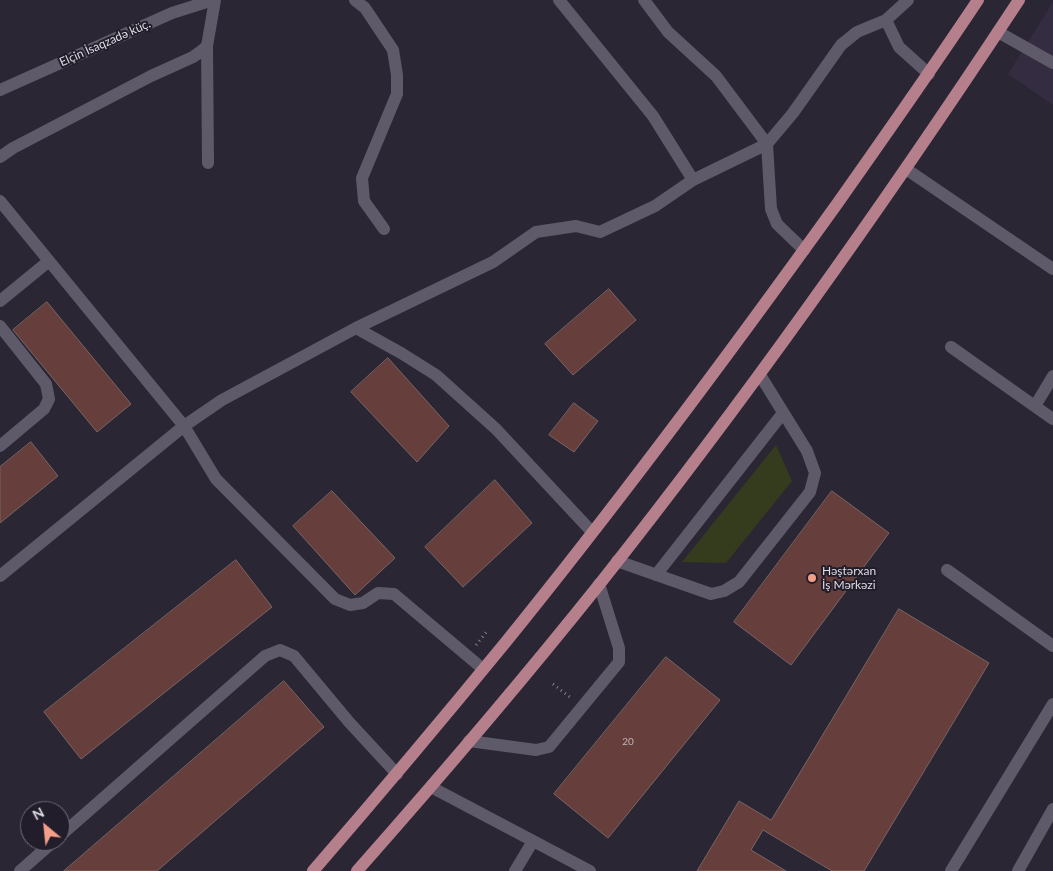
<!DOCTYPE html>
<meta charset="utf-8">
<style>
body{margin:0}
#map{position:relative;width:1053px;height:871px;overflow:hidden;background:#2b2634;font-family:Lato,sans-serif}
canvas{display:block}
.north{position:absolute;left:20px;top:801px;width:50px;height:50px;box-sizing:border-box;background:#211d2a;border:1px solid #6d6975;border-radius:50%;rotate:332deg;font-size:14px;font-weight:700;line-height:20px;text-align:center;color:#dfdce5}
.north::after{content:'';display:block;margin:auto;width:18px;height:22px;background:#f49e8a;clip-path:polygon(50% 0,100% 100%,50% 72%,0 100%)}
</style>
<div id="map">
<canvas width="1053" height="871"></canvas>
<div class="north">N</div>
</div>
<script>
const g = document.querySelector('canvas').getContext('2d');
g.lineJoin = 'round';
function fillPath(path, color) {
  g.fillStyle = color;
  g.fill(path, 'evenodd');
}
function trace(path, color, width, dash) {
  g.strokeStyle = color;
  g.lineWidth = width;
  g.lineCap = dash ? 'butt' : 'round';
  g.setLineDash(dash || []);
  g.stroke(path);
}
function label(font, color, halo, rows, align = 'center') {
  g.font = font + ' Lato,sans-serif';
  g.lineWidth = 4;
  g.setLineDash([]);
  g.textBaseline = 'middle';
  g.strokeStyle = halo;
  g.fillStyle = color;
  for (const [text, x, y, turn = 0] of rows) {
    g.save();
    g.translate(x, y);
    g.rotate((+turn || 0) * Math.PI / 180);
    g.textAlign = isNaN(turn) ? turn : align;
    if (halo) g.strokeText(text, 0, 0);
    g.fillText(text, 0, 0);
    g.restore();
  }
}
const built = new Path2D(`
 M1053 2V105L1008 74Z`);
const green = new Path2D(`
 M776 445 792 481 726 563 682 562Z`);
const building = new Path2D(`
 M609 289 636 320 573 375 545 344Z
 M47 302 131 404 97 432 13 330Z
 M388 358 449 426 417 462 351 392Z
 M574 403 598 421 574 452 549 435Z
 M31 442 58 476 0 523V467Z
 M495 480 532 523 463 587 425 547Z
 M332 491 395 558 355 595 293 526Z
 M832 491 889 533 791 665 734 622Z
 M236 560 272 607 81 759 44 712Z
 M899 609 989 663 864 871H832L763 830 751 850 786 871H697L739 801 771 820Z
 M666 657 720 700 608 838 554 794Z
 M284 681 324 727 157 871H64Z`);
const path = new Path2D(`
 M476 645 488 630
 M553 684 571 698`);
const minor = new Path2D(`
 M355 0 365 8 393 50 397 75V94L362 178 364 201 384 229
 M559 0 653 116 693 180
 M644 0 668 32 716 76 767 144 771 209 777 224 804 250
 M886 20 899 47 929 74
 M998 32 1053 63
 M207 46 208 163
 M0 90 172 13 213 0
 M0 157 13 148 151 76 193 57 200 52 207 46 215 0
 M906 169 1053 269
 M0 201 184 426 216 479 335 599 350 605 363 603 378 593 394 594 483 669
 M0 301 49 261
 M0 326 46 384 49 399 44 409 0 446
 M356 328 401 353 436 375 496 429 592 532
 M951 347 1053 419
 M1035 406 1053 376
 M617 561 711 594 724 591 739 582 810 492 815 473 807 451 760 375
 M947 570 1053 646
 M656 575 783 413
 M0 576 184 426 222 400 356 328 493 262 536 232 576 226 600 232 655 206 693 180 767 144 793 113 841 45 857 32 886 20 908 0
 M469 741 536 750 549 747 619 662V648L599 584
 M431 787 590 871
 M60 836 265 656 280 650 294 656 349 722 397 774
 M20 871 54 841
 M515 871 533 841
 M951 871 1053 704
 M1018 871 1053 809`);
const major = new Path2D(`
 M313 871C378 796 442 720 505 643 620 501 730 353 837 204 885 136 932 69 978 0
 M357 871C441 776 523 680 602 581 750 394 888 199 1019 0`);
const markers = [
 [812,578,5,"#f49e8a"]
];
const numberNames = [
 ["20",628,742]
];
const streetNames = [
 ["Elçin İsaqzadə küç.",105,43,-24]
];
const poiNames = [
 ["Həştərxan",822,571],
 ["İş Mərkəzi",822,585]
];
fillPath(built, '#342c40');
fillPath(green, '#353b1d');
fillPath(building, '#663e3c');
trace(building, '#796564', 1);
trace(path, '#87838e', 3, [1, 4]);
trace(minor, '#5f5a69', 12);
trace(major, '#b5808b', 12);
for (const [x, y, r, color] of markers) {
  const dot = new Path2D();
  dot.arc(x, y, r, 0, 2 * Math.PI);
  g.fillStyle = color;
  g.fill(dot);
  trace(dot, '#211d2a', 2);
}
label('10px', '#c1b4bb', null, numberNames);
label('12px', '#dfdce5', '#211d2a', streetNames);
label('12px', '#dfdce5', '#211d2a', poiNames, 'left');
</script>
